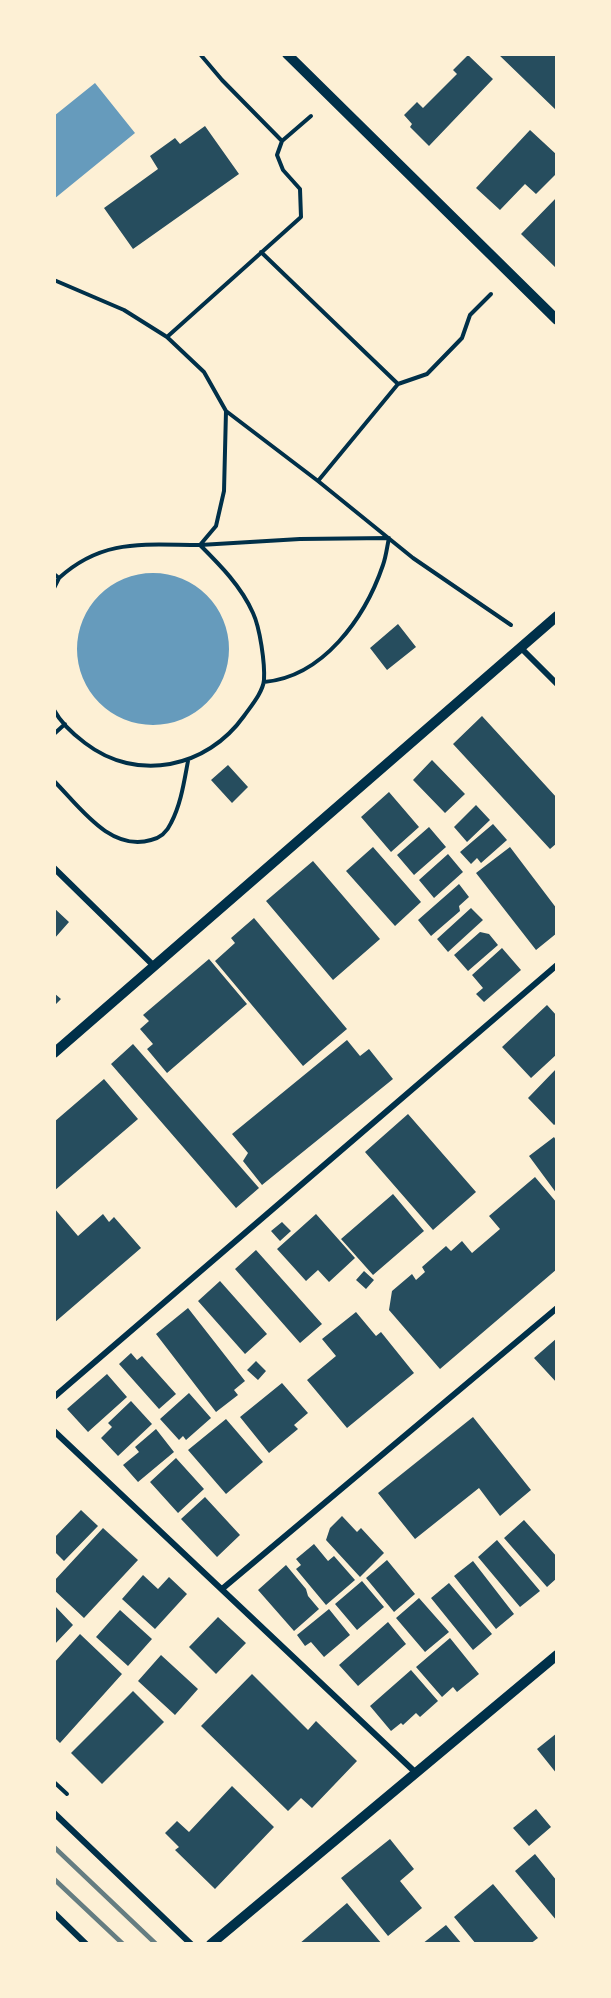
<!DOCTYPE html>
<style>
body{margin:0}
#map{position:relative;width:611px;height:1998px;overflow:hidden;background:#fdf0d5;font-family:Montserrat,sans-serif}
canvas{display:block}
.frame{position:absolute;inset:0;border:56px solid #fdf0d5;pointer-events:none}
</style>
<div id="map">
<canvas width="611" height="1998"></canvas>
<div class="frame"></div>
</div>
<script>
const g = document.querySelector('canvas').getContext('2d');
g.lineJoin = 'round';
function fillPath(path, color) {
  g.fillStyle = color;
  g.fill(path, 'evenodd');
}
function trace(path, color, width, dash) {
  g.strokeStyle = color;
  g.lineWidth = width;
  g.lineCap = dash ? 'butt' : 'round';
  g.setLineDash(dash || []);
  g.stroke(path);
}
const water = new Path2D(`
 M95 83 135 133 54 199V116Z
 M77 649a76 76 0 1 1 152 0a76 76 0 1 1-152 0Z`);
const building = new Path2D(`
 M498 54H557V111Z
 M468 55 493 79 429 146 410 127 412 124 404 115 417 102 423 108 457 74 453 70Z
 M205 126 239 174 133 249 104 208 158 169 150 156 175 138 180 144Z
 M530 130 557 155V173L536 194 525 184 500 210 476 188Z
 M557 197V269L521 234Z
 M398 624 416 647 387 670 370 648Z
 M482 716 557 798V843L550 849 453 744Z
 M432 760 465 794 445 813 413 780Z
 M228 765 248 787 232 803 211 780Z
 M389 792 419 827 391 852 361 817Z
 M476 805 490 820 467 842 454 827Z
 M493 824 507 840 481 863 477 858 471 864 460 852Z
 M429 827 446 847 414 875 397 855Z
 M373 847 421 902 395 926 346 871Z
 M510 847 557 909V933L536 950 476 873Z
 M448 854 463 872 434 898 419 880Z
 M313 861 380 939 333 980 266 901Z
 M459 884 469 897 459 906 460 911 431 936 418 920Z
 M54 908 69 922 54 939Z
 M471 908 483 920 448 952 437 939Z
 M254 918 347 1029 303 1066 215 961 235 943 231 938Z
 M480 932 489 934 498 945 468 971 454 955Z
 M502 948 521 970 484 1002 476 994 483 988 472 975Z
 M209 959 247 1004 167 1073 147 1049 153 1044 140 1029 149 1021 143 1015Z
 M54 993 61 999 54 1006Z
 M547 1005 557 1016V1054L531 1078 502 1047Z
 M347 1040 360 1056 369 1049 393 1079 262 1185 243 1161 248 1153 232 1134Z
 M133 1044 259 1188 236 1208 111 1064Z
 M557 1068V1123L554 1125 528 1098Z
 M104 1079 138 1119 54 1191V1122Z
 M408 1114 476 1192 433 1230 365 1152Z
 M554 1137 557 1142V1194L529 1156Z
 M535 1177 557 1203V1269L440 1369 389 1310 392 1291 412 1274 416 1280 425 1272 422 1267 446 1246 451 1251 462 1241 472 1253 500 1229 489 1216Z
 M393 1194 424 1231 373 1275 341 1239Z
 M54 1208 78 1236 103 1214 109 1222 114 1217 141 1248 54 1323Z
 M316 1214 355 1258 329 1282 318 1270 306 1281 277 1249Z
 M282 1222 291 1231 280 1241 271 1231Z
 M256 1250 322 1324 300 1343 235 1269Z
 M364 1271 374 1280 366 1289 356 1280Z
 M220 1281 267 1334 245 1354 198 1301Z
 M188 1308 245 1381 234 1390 238 1395 216 1412 156 1334Z
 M356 1312 376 1336 381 1332 414 1373 347 1428 307 1380 336 1356 322 1339Z
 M557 1338V1383L534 1358Z
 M131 1353 137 1360 142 1356 176 1394 159 1409 119 1364Z
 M256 1361 266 1371 258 1380 247 1370Z
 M107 1374 127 1397 88 1432 67 1409Z
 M282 1383 308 1413 294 1425 298 1429 269 1453 240 1417Z
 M189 1393 211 1418 186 1440 183 1436 179 1440 160 1419Z
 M131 1401 152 1424 118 1456 101 1438 112 1427 108 1423Z
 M473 1417 531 1490 500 1516 479 1488 415 1539 378 1493Z
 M226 1419 263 1462 226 1494 188 1450Z
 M156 1429 174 1452 138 1482 123 1465 139 1452 135 1447Z
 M176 1458 204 1489 178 1513 150 1482Z
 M205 1497 240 1535 217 1557 181 1519Z
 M81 1510 98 1526 64 1561 54 1551V1538Z
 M342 1516 357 1532 361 1528 384 1553 360 1577 326 1540 330 1528Z
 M524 1520 557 1557V1578L547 1587 504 1538Z
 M103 1528 138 1560 84 1618 54 1590V1581Z
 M497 1540 540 1591 520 1607 478 1557Z
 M314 1544 328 1561 334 1556 355 1580 326 1605 296 1569 301 1565 296 1559Z
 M387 1560 415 1594 394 1612 366 1578Z
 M473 1561 514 1614 496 1629 454 1576Z
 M286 1565 306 1589 308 1596 319 1609 294 1631 258 1590Z
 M143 1575 158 1589 169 1577 187 1594 155 1629 122 1599Z
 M362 1581 384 1607 357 1630 335 1604Z
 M449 1583 492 1634 473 1650 431 1598Z
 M419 1598 449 1632 425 1652 396 1618Z
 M54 1605 73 1625 54 1645Z
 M329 1609 350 1635 324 1657 311 1642 305 1646 297 1635Z
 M120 1610 152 1639 128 1666 96 1637Z
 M218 1617 246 1643 216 1674 189 1647Z
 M388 1622 406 1644 358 1686 339 1665Z
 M80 1634 122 1674 60 1743 54 1737V1663Z
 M450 1638 479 1674 457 1692 453 1687 442 1697 416 1667Z
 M161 1655 198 1689 175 1715 138 1681Z
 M411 1670 438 1701 420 1717 416 1713 403 1725 401 1723 391 1731 370 1706Z
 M252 1674 308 1730 316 1721 357 1761 312 1808 301 1798 288 1811 201 1726Z
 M133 1691 164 1722 102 1784 71 1753Z
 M557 1733V1774L537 1749Z
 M232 1786 274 1827 215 1889 175 1850 179 1847 165 1833 177 1821 189 1832Z
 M536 1809 551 1827 529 1846 513 1828Z
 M390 1839 414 1869 400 1881 422 1908 388 1936 341 1878Z
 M535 1854 557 1881V1921L515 1871Z
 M493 1884 538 1938 530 1944H476L454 1917Z
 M347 1903 382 1944H299Z
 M446 1925 462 1944H422Z`);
const path = new Path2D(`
 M200 54 222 80 282 141
 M261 252 398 384
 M54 280 124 310 167 337 204 372 226 411 224 491 216 526 200 545C144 545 103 538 59 578L54 574
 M167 337 301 217 300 189 283 170 277 155 282 141 311 116
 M226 411 318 481 413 558 511 625
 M318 481 398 384 427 374 462 338 470 315 491 294
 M200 545 300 539 389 538C387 547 386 557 383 565 365 618 323 677 264 682
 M54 588 59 578
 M54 710C61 723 73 734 85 743 137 783 207 768 244 716 251 706 263 692 264 680 265 663 260 628 253 613 241 586 220 565 200 545
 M54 734 65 724
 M54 781C80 807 110 852 151 840 160 838 167 832 171 823 181 804 184 782 188 761
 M54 1782 67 1794`);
const minor = new Path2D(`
 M521 648 557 684
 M54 868 154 966
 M54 1397 557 965
 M54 1431 415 1772
 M222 1589 557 1308
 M54 1813 191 1944
 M54 1913 86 1944`);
const tertiary = new Path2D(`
 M287 54 557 320
 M54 1053 557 616
 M211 1944 557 1655`);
const rail = new Path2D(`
 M54 1847 156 1944
 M54 1879 123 1944`);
fillPath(water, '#669bbc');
fillPath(building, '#264d5e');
trace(path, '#003049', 4);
trace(minor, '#003049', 6);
trace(tertiary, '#003049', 10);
trace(rail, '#657d81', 4.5);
</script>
